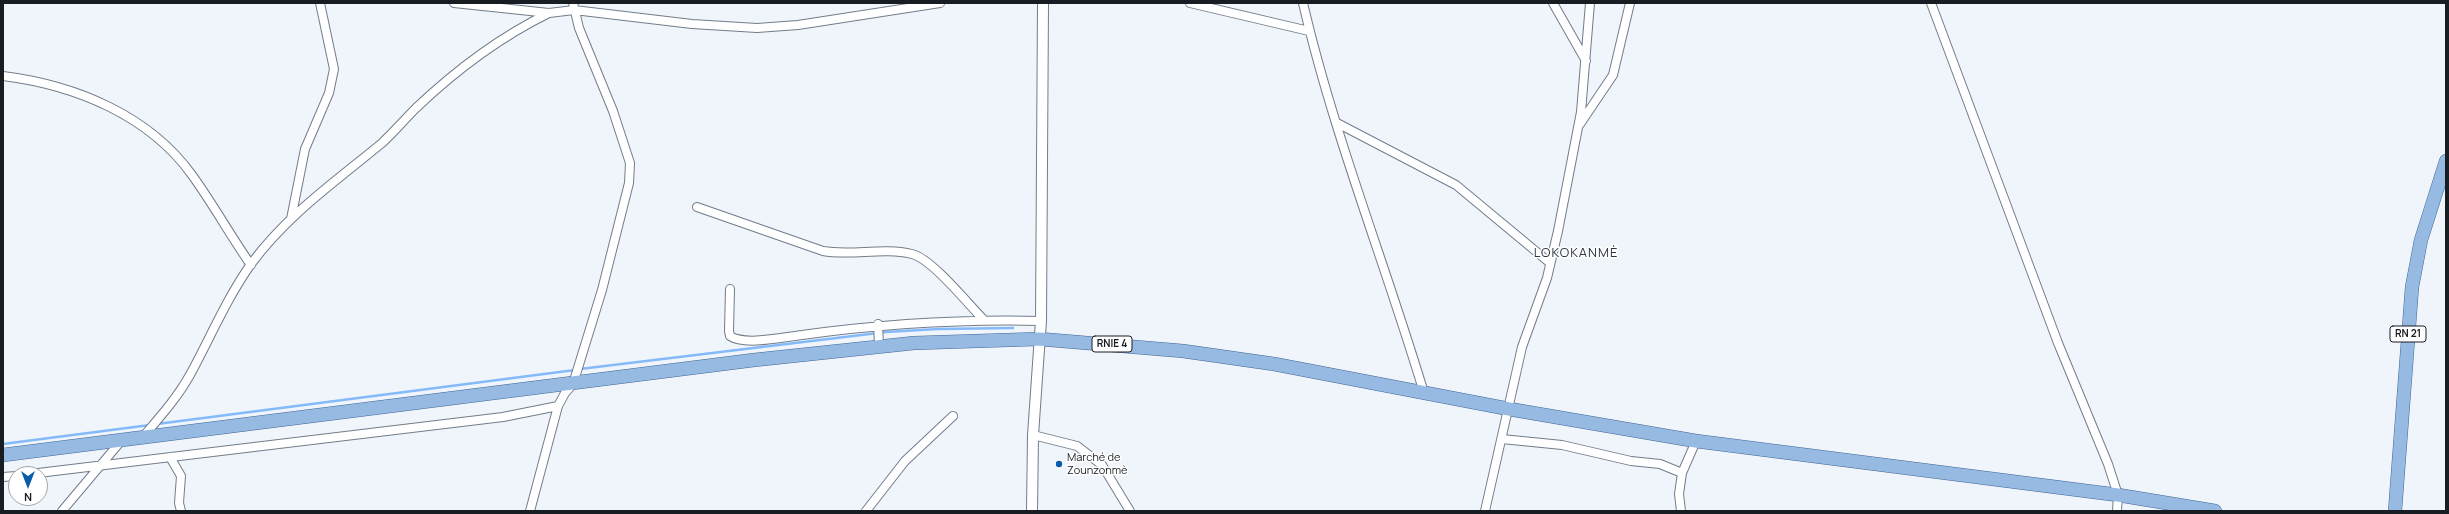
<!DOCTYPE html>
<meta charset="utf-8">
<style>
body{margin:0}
#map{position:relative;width:2449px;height:514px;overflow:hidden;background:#f0f5fc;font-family:Manrope,sans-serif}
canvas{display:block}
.frame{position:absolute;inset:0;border:4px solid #181d23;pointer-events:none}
.north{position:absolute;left:8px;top:466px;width:40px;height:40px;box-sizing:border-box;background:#fff;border:1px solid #a3a5a7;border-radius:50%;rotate:180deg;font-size:11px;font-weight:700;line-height:16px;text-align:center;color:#181d23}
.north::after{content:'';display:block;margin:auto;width:14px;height:18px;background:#095caa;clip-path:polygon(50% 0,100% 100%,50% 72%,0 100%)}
</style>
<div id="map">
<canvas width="2449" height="514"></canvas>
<div class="frame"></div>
<div class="north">N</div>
</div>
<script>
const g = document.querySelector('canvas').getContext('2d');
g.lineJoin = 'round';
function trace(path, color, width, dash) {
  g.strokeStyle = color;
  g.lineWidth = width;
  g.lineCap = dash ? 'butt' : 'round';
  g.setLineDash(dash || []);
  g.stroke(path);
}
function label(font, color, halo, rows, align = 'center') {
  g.font = font + ' Manrope,sans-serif';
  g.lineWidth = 3;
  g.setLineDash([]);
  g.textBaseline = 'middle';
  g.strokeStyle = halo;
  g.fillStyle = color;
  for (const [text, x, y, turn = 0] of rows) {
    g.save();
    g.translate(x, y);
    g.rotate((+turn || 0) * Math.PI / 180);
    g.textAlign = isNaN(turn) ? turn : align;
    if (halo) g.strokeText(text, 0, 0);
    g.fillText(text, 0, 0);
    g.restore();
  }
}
const stream = new Path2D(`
 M580 369 886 332 938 329 1013 328
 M157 424 575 370
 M3 444 150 425`);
const minor = new Path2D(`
 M454 3 549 13 574 10 692 24 757 28 798 25 940 3
 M1190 3 1309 31
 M1303 3C1334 136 1385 263 1424 393
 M1553 3 1586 61
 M1931 3 2058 343 2108 464 2118 495 2117 511
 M3 76C75 85 149 115 192 175 213 204 230 235 251 265
 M1337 123 1456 185 1550 263
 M1580 124 1613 75 1630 3
 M697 207 823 251C852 256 883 247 912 254 932 259 967 303 983 319
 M291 219 305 149 329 93 334 69 320 3
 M730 289 729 331 730 336C745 346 784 337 802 335 883 324 959 319 1041 321
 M878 324 879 346
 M1033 435 1077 446 1102 465 1130 511
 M142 438C160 417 178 397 191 373 211 336 227 298 251 264 287 215 336 181 382 143 394 132 404 120 416 108 455 71 500 37 549 13
 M1502 439 1562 445 1631 461 1660 464 1682 473
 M170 457 181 476 179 503 181 511
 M30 474 503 417 558 406
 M3 477 16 476
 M62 511 121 441
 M530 511 558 406 565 393 573 384 602 290 629 183 630 163 613 111 579 28 573 3
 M866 511 905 461 953 416
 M1485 511 1522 347 1547 278 1558 231 1581 112 1590 3
 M1681 511 1679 494 1682 473 1696 441`);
const tertiary = new Path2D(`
 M1032 511 1033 435 1041 321 1043 3`);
const primary = new Path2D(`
 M3 455 754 360 914 343 1039 339 1183 351 1274 364 1509 409 1696 441 2118 495 2215 511
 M2395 511 2412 287 2421 240 2446 161`);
const markers = [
 [1059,464,4,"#095caa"]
];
const shields = [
 [2408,334,36],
 [1112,344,40]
];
const shieldNames = [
 ["RN 21",2408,334],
 ["RNIE 4",1112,344]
];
const poiNames = [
 ["Marché de",1067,458],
 ["Zounzonmè",1067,471]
];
const quarterNames = [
 ["LOKOKANMÈ",1576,253]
];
trace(stream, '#85bafa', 2.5);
trace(minor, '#717d8b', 10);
trace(tertiary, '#717d8b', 12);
trace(primary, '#3e6593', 14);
trace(minor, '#fff', 8);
trace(tertiary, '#fff', 10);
trace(primary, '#97bae2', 13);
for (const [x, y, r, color] of markers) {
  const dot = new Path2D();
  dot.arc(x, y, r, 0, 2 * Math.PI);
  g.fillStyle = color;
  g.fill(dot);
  trace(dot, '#fff', 1.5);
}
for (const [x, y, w] of shields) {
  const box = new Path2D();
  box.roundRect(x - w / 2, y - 8, w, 16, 3);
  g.fillStyle = '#fff';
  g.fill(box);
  trace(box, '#181d23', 1);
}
label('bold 10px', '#181d23', null, shieldNames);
label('11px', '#181d23', '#fff', poiNames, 'left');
g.letterSpacing = '1px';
label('13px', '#2d3744', '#fff', quarterNames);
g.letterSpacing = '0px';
</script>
